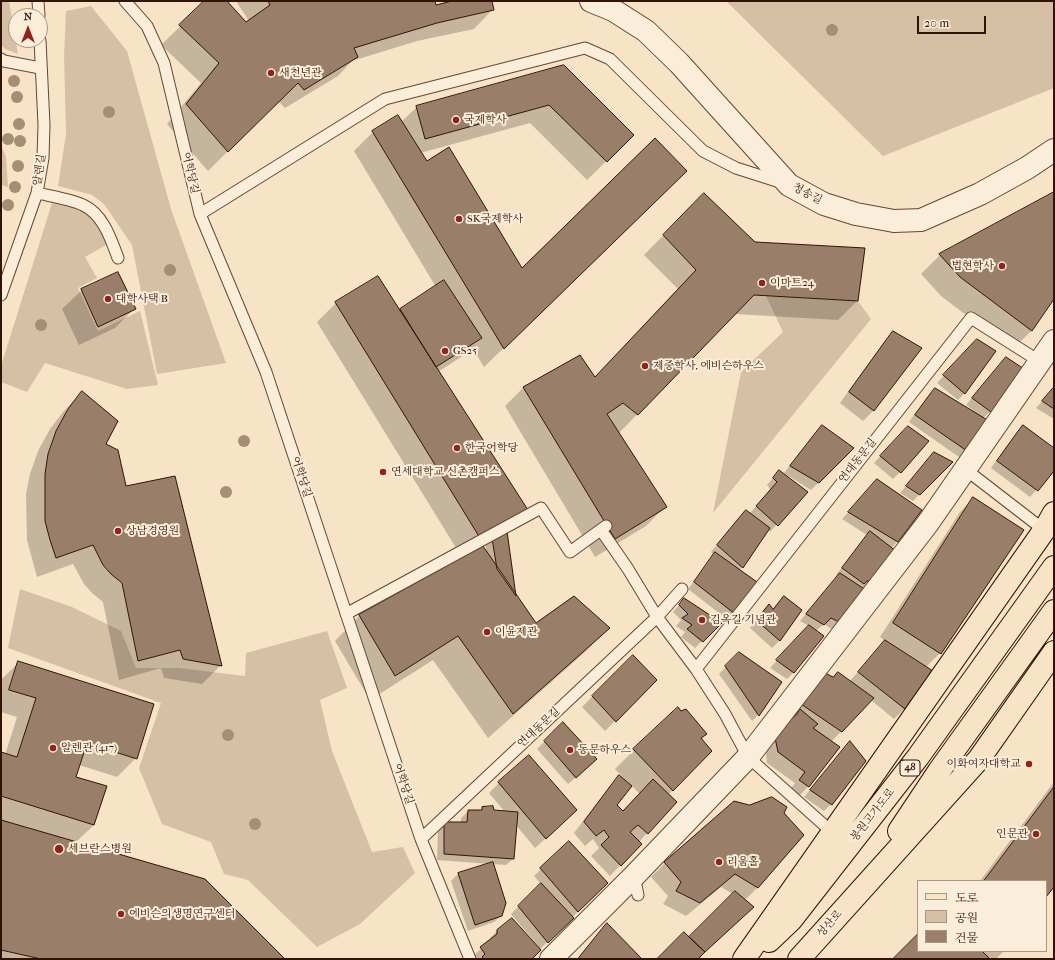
<!DOCTYPE html>
<meta charset="utf-8">
<style>
body{margin:0}
#map{position:relative;width:1055px;height:960px;overflow:hidden;background:#f7e3c5;font-family:"IM FELL French Canon","Noto Serif KR",serif}
canvas{display:block}
.frame{position:absolute;inset:0;border:2px solid #331307;pointer-events:none}
.legend{position:absolute;left:917px;top:880px;width:130px;height:72px;box-sizing:border-box;background:#faedd9;border:1px solid #aa9685;margin:0;padding:5px 7px;list-style:none;font-size:12px;color:#331307}
.legend li{display:flex;align-items:center;gap:8px;height:20px}
.legend b{width:20px;border:1px solid #aa9685}
.north{position:absolute;left:8px;top:8px;width:40px;height:40px;box-sizing:border-box;background:#faedd9;border:1px solid #aa9685;border-radius:50%;rotate:0deg;font-size:11px;font-weight:700;line-height:16px;text-align:center;color:#331307}
.north::after{content:'';display:block;margin:auto;width:14px;height:18px;background:#8f2418;clip-path:polygon(50% 0,100% 100%,50% 72%,0 100%)}
.scale{position:absolute;left:917px;top:16px;width:69px;height:18px;box-sizing:border-box;border:2px solid #331307;border-top:0;padding-left:5px;font-size:12px;line-height:14px;white-space:nowrap;color:#331307;-webkit-text-stroke:3px #faedd9;paint-order:stroke}
</style>
<div id="map">
<canvas width="1055" height="960"></canvas>
<div class="frame"></div>
<ul class="legend">
<li><b style="height:5px;background:#f7e3c5"></b>도로</li>
<li><b style="height:11px;background:#d6c0a5"></b>공원</li>
<li><b style="height:11px;background:#997f6a"></b>건물</li>
</ul>
<div class="north">N</div>
<div class="scale">20 m</div>
</div>
<script>
const g = document.querySelector('canvas').getContext('2d');
g.lineJoin = 'round';
function fillPath(path, color) {
  g.fillStyle = color;
  g.fill(path, 'evenodd');
}
function trace(path, color, width, dash) {
  g.strokeStyle = color;
  g.lineWidth = width;
  g.lineCap = dash ? 'butt' : 'round';
  g.setLineDash(dash || []);
  g.stroke(path);
}
function label(font, color, halo, rows, align = 'center') {
  g.font = font + ' "IM FELL French Canon","Noto Serif KR",serif';
  g.lineWidth = 4;
  g.setLineDash([]);
  g.textBaseline = 'middle';
  g.strokeStyle = halo;
  g.fillStyle = color;
  for (const [text, x, y, turn = 0] of rows) {
    g.save();
    g.translate(x, y);
    g.rotate((+turn || 0) * Math.PI / 180);
    g.textAlign = isNaN(turn) ? turn : align;
    if (halo) g.strokeText(text, 0, 0);
    g.fillText(text, 0, 0);
    g.restore();
  }
}
const green = new Path2D(`
 M1 1H9L18 54 5 49 1 45Z
 M726 1H1054V88L883 156Z
 M91 6 127 51 171 209 226 363 157 374 132 245 104 204 92 195 58 186 66 134 64 56 66 11Z
 M1 145 6 157 8 187 1 185Z
 M52 203 77 208 96 221 108 244 85 257 97 278 78 288 98 331 140 311 158 385 127 389 45 363 27 392 1 382V366Z
 M766 296 858 301 871 319 713 513 741 372 783 332Z
 M20 589 72 607 121 631 136 668H179L245 676 246 653 327 631 347 688 320 700 332 751 372 852 403 847 415 873 360 924 317 947 248 880 224 874 211 842 162 824 139 768 161 703 8 648Z`);
const shadow = new Path2D(`
 M206 1H225L246 23 249 21 236 1H434L435 6 456 1H491L493 9 474 29 417 41 352 61 338 76 285 108 278 101 208 171 167 124 201 83 161 45Z
 M564 66 633 135 587 180 530 123 420 153 426 163 522 269 667 190 484 367 472 347 461 357 438 372 505 530 515 594 535 624 609 628 584 653 488 738 433 660 370 700 335 641 359 616 482 548 487 555 485 542 461 556 317 322 336 303 399 310 436 287 354 151 373 132 401 122 417 107Z
 M1054 193V297L1031 331 1012 350 941 296 921 274 940 255Z
 M704 194 755 243 857 301 838 320 735 314 618 434 665 507 646 526 595 557 505 406 524 387 595 378 678 289 644 255Z
 M82 290 134 309 115 328 79 345 62 309Z
 M893 332 921 349 873 411 863 421 840 403 883 343Z
 M970 347 965 393 958 400 937 383Z
 M1000 365 991 411 983 418 966 450 959 457 909 422 928 396 935 389 974 413 975 412 966 405Z
 M1054 388V419L1036 408Z
 M82 393 104 445 125 487 221 665 202 684 164 678 161 668 119 680 103 602 92 593 84 584 73 564 37 577 27 540 26 494 30 474 38 451 50 429 63 412Z
 M822 426 853 448 811 490 784 473 815 433Z
 M1023 426 1054 449V470L1030 497 991 468 1016 433Z
 M901 434 900 472 893 479 874 463Z
 M928 460 951 462 913 501 900 493Z
 M779 471 806 492 770 532 768 530 739 571 734 613 728 620 688 589 714 555 711 552 739 518 746 511 749 514 771 490 767 485Z
 M871 487 920 510 897 542 891 548 871 580 864 587H860L833 630 824 624 816 631 794 672 787 679 770 668 809 626 800 621 838 576 836 575 867 535 842 519Z
 M974 498 940 653 926 667 932 671 904 709 894 719 871 700 831 742 838 747 808 787 798 797 790 790 795 783 767 763 765 745 794 716 789 712 833 678 849 682 885 641 880 637 960 512Z
 M684 599 720 623 695 648 681 637 685 632 676 626 681 620 673 612Z
 M773 610H801L779 641 772 648 750 628 762 613Z
 M739 654 758 715 752 721 719 674Z
 M633 656 656 680 605 731 582 707Z
 M19 662 136 758 117 777 79 765 75 778 106 787 94 825 76 842 284 959H1V753L5 755 17 717 1 712V680Z
 M563 723 589 766 568 784 537 749Z
 M706 734 701 739 711 751 668 795 675 802 639 842 640 844 610 876 591 856 599 848 593 839 585 846 574 833 609 787 621 775 615 769 634 750ZM631 785 640 794 623 812 616 806Z
 M850 742 831 804 824 811 804 797Z
 M1054 782V885L1046 896V881H980Z
 M499 783 566 820 535 848 516 825 513 859 506 865 492 864 502 915 494 922 468 931 451 881 458 874 490 864 437 860 438 830 445 823H461V818L468 811H479L483 808 493 811 505 812 489 793Z
 M734 802 757 888 745 900 697 959H658L689 938 733 894 721 887 686 916 663 904 668 896 651 877 665 863Z
 M541 869 607 883 530 959H477L474 955 491 940 490 938 497 931 537 947 538 946 511 914 541 884 534 876Z
 M607 925 641 959H577L597 935Z
 M918 934V951H1004L996 959H894Z`);
const building = new Path2D(`
 M204 1H227L246 22 270 5 268 1H435L436 5 452 1H492L494 10 437 23 354 48 358 57 304 90 298 83 228 152 186 104 219 63 179 25Z
 M564 65 634 135 607 162 549 105 425 139 416 106Z
 M398 115 427 161 449 147 522 268 655 138 687 171 504 349 372 131Z
 M1054 192V299L1032 331 960 277 939 254Z
 M704 193 755 242 865 248 858 301 754 295 638 415 623 403 607 414 667 507 615 539 523 387 580 355 595 377 696 270 663 235Z
 M118 272 136 309 98 327 81 289Z
 M378 276 528 510 480 538 335 302Z
 M444 280 482 338 436 367 400 309Z
 M893 331 922 348 874 411 849 392Z
 M977 339 996 351 965 394 943 375Z
 M1006 357 1024 369 991 412 972 398Z
 M1054 387V409L1042 401Z
 M935 388 989 421 967 451 915 415Z
 M82 391 118 421 106 444 118 450 126 486 175 476 222 666 183 659 180 650 138 661 122 583 111 574 103 565 93 545 56 558 50 540 45 521V474L48 454 56 431 68 409Z
 M822 425 854 448 819 483 790 466Z
 M1023 425 1054 448V471L1038 491 997 461Z
 M908 426 929 441 901 473 880 456Z
 M934 452 953 462 920 495 906 486Z
 M779 470 808 492 778 526 756 506 777 482 773 478Z
 M877 479 922 510 898 542 848 512Z
 M973 497 1024 530 941 654 893 623Z
 M746 510 770 528 743 568 717 545Z
 M506 524 516 596 497 569 491 532Z
 M870 531 896 551 871 581H867L864 584 842 568Z
 M483 546 536 623 574 596 610 628 513 714 458 636 395 676 359 615Z
 M715 552 757 582 735 614 694 582Z
 M840 573 866 590 841 623 831 618 824 625 806 614Z
 M784 596 802 610 780 641 756 620 769 604 773 609Z
 M684 598 722 623 703 642 687 629 692 625 682 618 688 614 679 605Z
 M809 625 824 636 794 673 776 660Z
 M885 640 933 671 905 709 858 672Z
 M739 652 782 682 759 716 725 666Z
 M633 655 657 680 616 722 592 696Z
 M18 661 154 704 137 759 87 743 76 777 107 786 94 825 1 796V752L17 757 36 698 9 690Z
 M838 672 874 698 842 732 798 702 825 673 833 677Z
 M678 707 681 711 686 709 707 734 701 738 712 751 673 791 633 749Z
 M800 709 818 724 813 728 840 747 809 787 799 780 805 772 778 752 774 733 797 714Z
 M563 722 597 759 576 778 544 741Z
 M850 741 866 761 832 805 810 790Z
 M529 755 577 810 546 839 498 782Z
 M619 775 632 786 617 805 623 811 653 779 677 802 648 834 638 825 630 832 642 844 621 866 601 845 609 837 604 830 596 836 584 822Z
 M1054 787V887L1046 897V881H984Z
 M772 797 787 807 784 813 804 835 758 888 735 874 700 903 676 891 681 882 664 862 734 801 749 805Z
 M493 806 494 810 518 812 514 859 444 854V822H467L468 810H482V807Z
 M1 820 205 879 285 959H41L1 950Z
 M569 841 608 883 578 912 540 868Z
 M493 862 506 903 502 916 475 925 458 873Z
 M541 883 574 918 548 943 518 906Z
 M735 891 754 907 705 952 689 937Z
 M512 918 541 950 532 959H484L482 957 485 954 480 947 497 934V930Z
 M607 923 642 959H578Z
 M684 932 705 952 698 959H657Z
 M918 934V951H982L990 959H893Z`);
const lane = new Path2D(`
 M38 1 39 16
 M125 1 147 26 164 63 200 214 266 372 421 839 470 959
 M1 59 4 61 40 68
 M37 193C50 196 71 199 83 205 103 214 111 239 118 258
 M200 214 385 99 585 48 610 59 703 151 736 168 783 183
 M1 295 37 193 43 158 44 125 40 40
 M965 469 1035 523 1045 529
 M601 530 628 569 657 617 696 669 725 714 748 757 833 833
 M346 614 541 508 570 552 606 526
 M696 669 971 318 1039 361
 M421 839 657 617 682 589
 M634 876 638 895`);
const street = new Path2D(`
 M591 1 613 10 646 31 679 63 789 185 824 204 856 214 894 221 921 220 980 194 1027 168 1054 150
 M551 959 634 876 748 757 928 523 1054 341`);
const primary = new Path2D(`
 M899 831 939 771 1054 611
 M769 941 791 920 918 757 1054 567
 M744 959 1045 529 1054 513
 M799 959 979 759 1054 652`);
const trees = [
 [832,30],
 [14,81],
 [17,97],
 [109,112],
 [19,124],
 [8,139],
 [20,141],
 [18,166],
 [15,187],
 [8,205],
 [170,270],
 [41,325],
 [244,441],
 [226,492],
 [228,735],
 [255,824]
];
const markers = [
 [271,73,4,"#8f2418"],
 [456,120,4,"#8f2418"],
 [459,219,4,"#8f2418"],
 [1002,266,4,"#8f2418"],
 [762,283,4,"#8f2418"],
 [108,299,4,"#8f2418"],
 [445,351,4,"#8f2418"],
 [645,366,4,"#8f2418"],
 [457,448,4,"#8f2418"],
 [383,472,4,"#8f2418"],
 [118,531,4,"#8f2418"],
 [702,620,4,"#8f2418"],
 [487,632,4,"#8f2418"],
 [53,748,4,"#8f2418"],
 [570,750,4,"#8f2418"],
 [1029,764,4,"#8f2418"],
 [1036,834,4,"#8f2418"],
 [59,849,5,"#8f2418"],
 [719,862,4,"#8f2418"],
 [121,914,4,"#8f2418"]
];
const shields = [
 [910,768,20]
];
const shieldNames = [
 ["48",910,768]
];
const poiNames = [
 ["새천년관",279,73],
 ["국제학사",464,120],
 ["SK국제학사",467,219],
 ["법현학사",994,266,"right"],
 ["이마트24",770,283],
 ["대학사택 B",116,299],
 ["GS25",453,351],
 ["제중학사, 에비슨하우스",653,366],
 ["한국어학당",465,448],
 ["연세대학교 신촌캠퍼스",391,472],
 ["상남경영원",126,531],
 ["김옥길 기념관",710,620],
 ["이윤제관",495,632],
 ["알렌관 (417)",61,748],
 ["동문하우스",578,750],
 ["이화여자대학교",1021,764,"right"],
 ["인문관",1028,834,"right"],
 ["세브란스병원",68,849],
 ["리움홀",727,862],
 ["에비슨의생명연구센터",129,914]
];
const streetNames = [
 ["알렌길",40,170,-82],
 ["어학당길",190,173,77],
 ["청송길",807,194,28],
 ["연대동문길",858,461,-52],
 ["어학당길",301,477,72],
 ["연대동문길",539,728,-43],
 ["어학당길",403,784,72],
 ["봉원고가도로",873,815,-52],
 ["성산로",830,924,-49]
];
fillPath(green, '#d6c0a5');
fillPath(shadow, '#0003');
fillPath(building, '#997f6a');
trace(building, '#331307', 1);
trace(lane, '#644736', 13);
trace(street, '#644736', 24);
trace(primary, '#331307', 24);
trace(lane, '#faedd9', 11);
trace(street, '#faedd9', 22);
trace(primary, '#f7e3c5', 22);
g.fillStyle = '#a68d76';
for (const [x, y] of trees) {
  g.beginPath();
  g.arc(x, y, 6, 0, 2 * Math.PI);
  g.fill();
}
for (const [x, y, r, color] of markers) {
  const dot = new Path2D();
  dot.arc(x, y, r, 0, 2 * Math.PI);
  g.fillStyle = color;
  g.fill(dot);
  trace(dot, '#faedd9', 1.5);
}
for (const [x, y, w] of shields) {
  const box = new Path2D();
  box.roundRect(x - w / 2, y - 8, w, 16, 3);
  g.fillStyle = '#faedd9';
  g.fill(box);
  trace(box, '#331307', 1);
}
label('bold 10px', '#331307', null, shieldNames);
label('11px', '#331307', '#faedd9', poiNames, 'left');
label('11px', '#331307', '#faedd9', streetNames);
</script>
